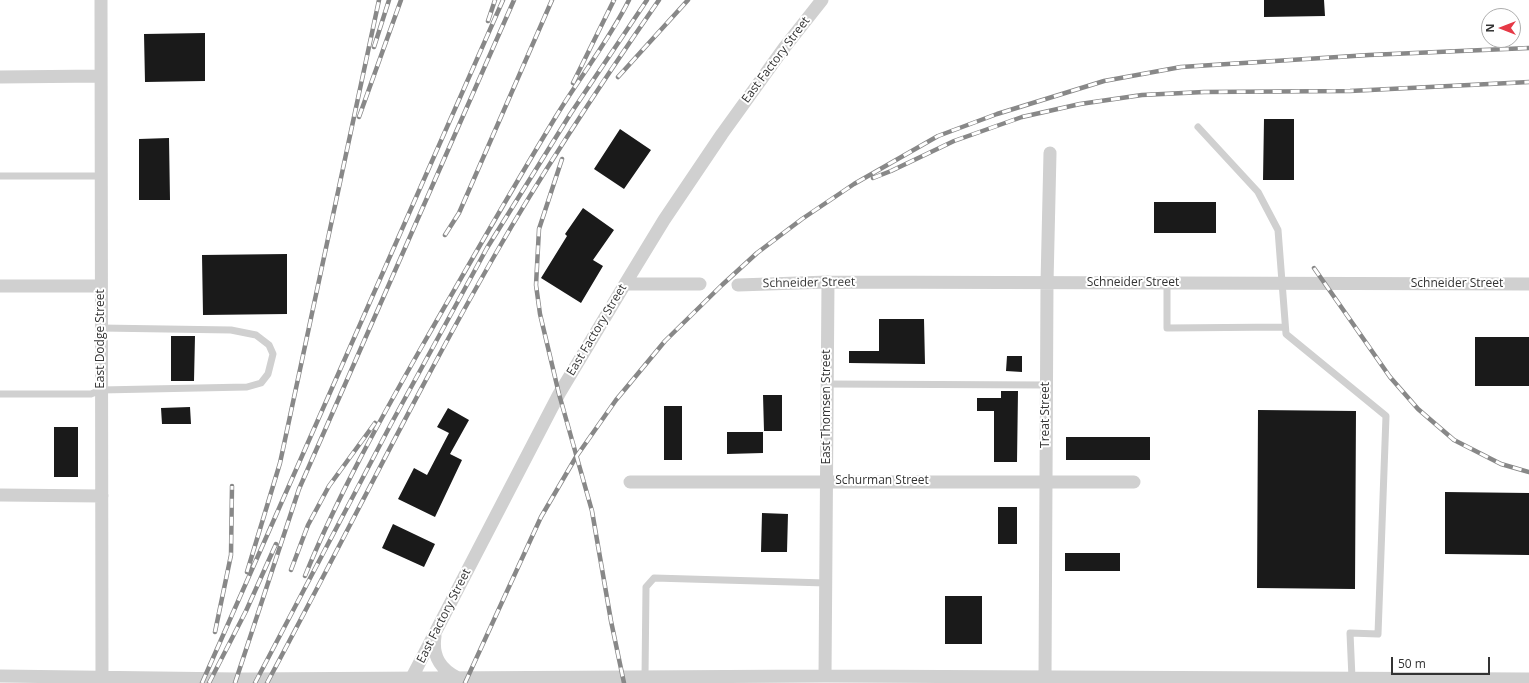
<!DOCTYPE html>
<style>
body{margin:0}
#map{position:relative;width:1529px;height:683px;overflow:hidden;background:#fff;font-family:"Open Sans",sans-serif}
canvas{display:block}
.north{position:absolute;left:1481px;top:8px;width:40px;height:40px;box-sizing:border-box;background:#fff;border:1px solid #adadad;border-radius:50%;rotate:270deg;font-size:11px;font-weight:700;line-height:16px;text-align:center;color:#333}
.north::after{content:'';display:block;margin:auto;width:14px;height:18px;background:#e63946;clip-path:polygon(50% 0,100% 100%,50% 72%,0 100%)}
.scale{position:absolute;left:1391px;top:657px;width:99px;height:18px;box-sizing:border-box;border:2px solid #333;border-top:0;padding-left:5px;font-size:12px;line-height:14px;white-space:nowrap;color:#333;-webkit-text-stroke:3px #fff;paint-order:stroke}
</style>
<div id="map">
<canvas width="1529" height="683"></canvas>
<div class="north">N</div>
<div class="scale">50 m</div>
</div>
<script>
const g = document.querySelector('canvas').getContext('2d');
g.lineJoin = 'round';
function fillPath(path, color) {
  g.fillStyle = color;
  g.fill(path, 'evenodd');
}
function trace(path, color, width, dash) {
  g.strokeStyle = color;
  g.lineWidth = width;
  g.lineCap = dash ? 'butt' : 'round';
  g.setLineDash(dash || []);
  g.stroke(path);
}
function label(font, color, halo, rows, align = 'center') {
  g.font = font + ' "Open Sans",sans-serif';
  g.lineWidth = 4;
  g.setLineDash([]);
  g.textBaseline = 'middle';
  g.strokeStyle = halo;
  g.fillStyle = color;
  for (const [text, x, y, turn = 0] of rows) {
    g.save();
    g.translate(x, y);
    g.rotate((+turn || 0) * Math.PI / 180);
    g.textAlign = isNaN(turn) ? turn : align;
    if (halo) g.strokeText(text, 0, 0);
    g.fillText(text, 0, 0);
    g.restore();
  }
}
const building = new Path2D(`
 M1264 0H1324L1325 16 1264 17Z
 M205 33V81L145 82 144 34Z
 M1264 119H1294V180H1263Z
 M620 129 651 150 624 189 594 169Z
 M169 138 170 200H139V139Z
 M1154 202H1216V233H1154Z
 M583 208 614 230 593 260 603 266 581 303 541 278 567 236 565 234Z
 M287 254V314L203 315 202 255Z
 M879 319H924L925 364 849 363V351H879Z
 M171 336H195L194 381H171Z
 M1475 337H1529V386H1475Z
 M1007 356H1022V372L1006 371Z
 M1001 391H1018L1017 462H994V411H977V398H1001Z
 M763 395H782V431H764Z
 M664 406H682V460H664Z
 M190 407 191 424H162L161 408Z
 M448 408 469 420 450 454 462 460 435 517 398 499 414 468 427 475 449 433 437 427Z
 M1258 410 1356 411 1355 589 1257 588Z
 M54 427H78V477H54Z
 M727 432H763V453L727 454Z
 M1066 437H1150V460H1066Z
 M1445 492 1529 493V555L1445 554Z
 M998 507H1017V544H998Z
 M762 513 788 514 787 552H761Z
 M393 524 435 544 424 567 382 548Z
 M1065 553H1120V571H1065Z
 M945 596H982V644H945Z`);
const lane = new Path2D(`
 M1198 127 1258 192 1278 230 1286 334 1386 416 1378 634 1350 633 1352 678
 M0 176H101
 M1167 283V328L1285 327
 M827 384 1047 385
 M0 394H91L101 390 247 387 261 383 268 374 273 354 269 345 256 335 231 330 101 328
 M645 677 646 587 654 578 826 583`);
const street = new Path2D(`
 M101 0 102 677
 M0 77 101 76
 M625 284H700
 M738 285 828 282 1529 284
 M0 286H101
 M630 482H1134
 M0 495 102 496
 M435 636C432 656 440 669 458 678
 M0 676 237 679 825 676 1529 679
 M825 676 828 282
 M1045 677 1047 283 1050 153
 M409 683 559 394 625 284 664 220 722 134 784 48 822 0`);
const rail = new Path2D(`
 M488 21 495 0
 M374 47 389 0
 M618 77 688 0
 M573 83 614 0
 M359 117 401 0
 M562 159 539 229 536 285 540 314 559 394 592 511 611 621 624 683
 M873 178 891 171 954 141 1022 117 1080 104 1142 95 1204 92 1350 91 1529 82
 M445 235 459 213 552 0
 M1314 268 1390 377 1418 409 1454 440 1501 464 1529 472
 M291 570 308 525 329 486 375 423
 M247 572 280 463 379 0
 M305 576C337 497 379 422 421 348 465 271 509 194 555 118 579 78 608 42 629 0
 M215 632 231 555 232 486
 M202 683 503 0
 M209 683 246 611 276 544
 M235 683 299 489 514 0
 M255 683 391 424 487 248 571 113 647 0
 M267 683C344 540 415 394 496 253 546 166 602 82 659 0
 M465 683 541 517 576 457 616 400 665 341 722 285 757 253 802 219 854 184 938 136 997 114 1104 81 1181 67 1369 55 1529 48`);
const streetNames = [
 ["East Factory Street",776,60,-53],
 ["Schneider Street",809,283,-1],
 ["Schneider Street",1133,283],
 ["Schneider Street",1457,284],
 ["East Factory Street",597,330,-59],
 ["East Dodge Street",101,339,-90],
 ["East Thomsen Street",827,407,-90],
 ["Treat Street",1046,415,-90],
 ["Schurman Street",882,481],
 ["East Factory Street",444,616,-63]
];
fillPath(building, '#1a1a1a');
trace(lane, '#d0d0d0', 7);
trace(street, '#d0d0d0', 13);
trace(rail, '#888', 4.5);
trace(rail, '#fff', 3, [9]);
label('12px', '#333', '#fff', streetNames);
</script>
